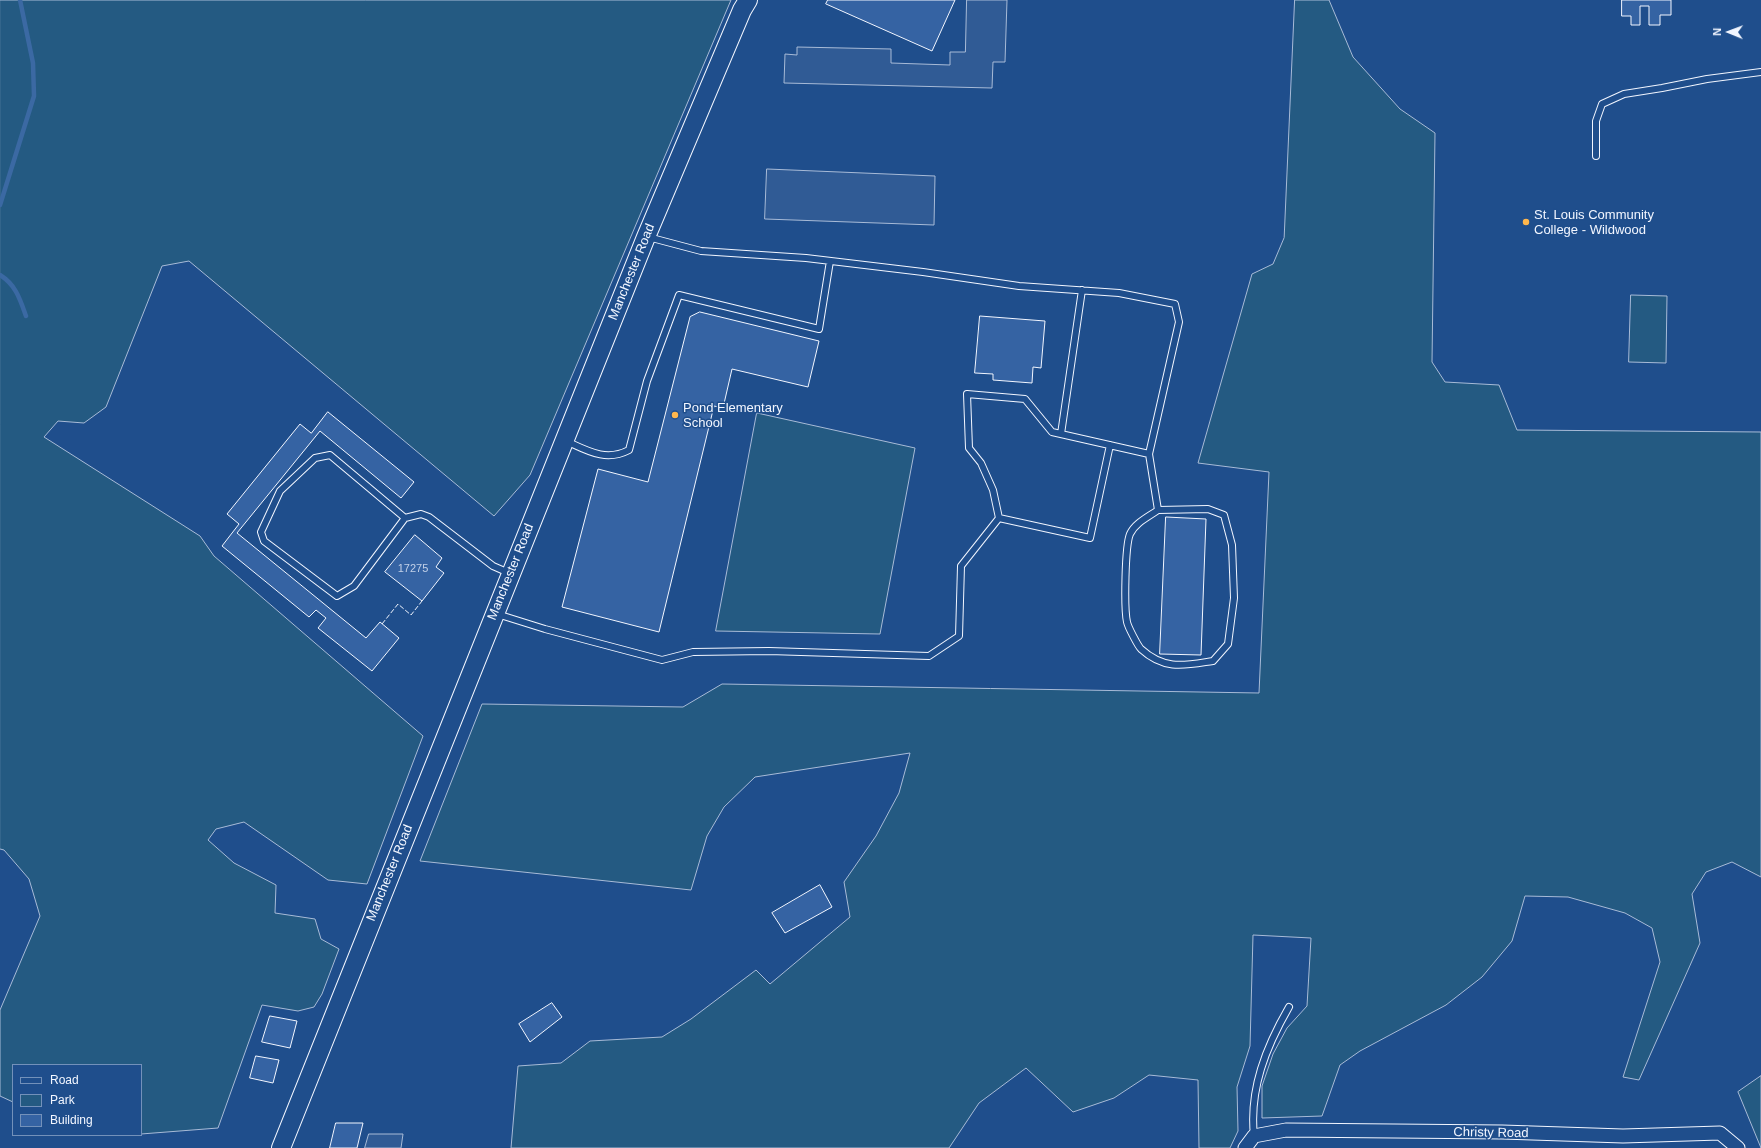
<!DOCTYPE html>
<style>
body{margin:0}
#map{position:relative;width:1761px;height:1148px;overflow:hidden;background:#1f4e8c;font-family:Helvetica,sans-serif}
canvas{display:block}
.legend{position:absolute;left:12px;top:1064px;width:130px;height:72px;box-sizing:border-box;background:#1f4e8c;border:1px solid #7391ba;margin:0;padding:5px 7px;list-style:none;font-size:12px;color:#f2f6ff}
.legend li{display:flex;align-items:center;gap:8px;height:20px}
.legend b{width:20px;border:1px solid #7391ba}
.north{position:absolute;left:1709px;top:12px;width:40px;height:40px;-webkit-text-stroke:3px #1f4e8c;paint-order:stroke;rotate:271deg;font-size:11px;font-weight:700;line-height:16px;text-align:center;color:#f2f6ff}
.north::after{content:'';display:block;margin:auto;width:14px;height:18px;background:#f2f6ff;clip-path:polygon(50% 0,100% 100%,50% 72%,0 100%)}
</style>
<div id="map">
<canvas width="1761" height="1148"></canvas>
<ul class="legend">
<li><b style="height:5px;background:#1f4e8c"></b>Road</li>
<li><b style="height:11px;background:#245a82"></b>Park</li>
<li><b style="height:11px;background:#3563a3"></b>Building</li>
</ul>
<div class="north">N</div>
</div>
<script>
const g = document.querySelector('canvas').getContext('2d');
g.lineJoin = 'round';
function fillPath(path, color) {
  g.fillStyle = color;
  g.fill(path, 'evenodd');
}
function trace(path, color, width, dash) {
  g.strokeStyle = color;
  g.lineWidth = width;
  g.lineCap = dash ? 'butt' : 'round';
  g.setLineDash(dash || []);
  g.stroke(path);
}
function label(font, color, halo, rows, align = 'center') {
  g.font = font + ' Helvetica,sans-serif';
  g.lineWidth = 3;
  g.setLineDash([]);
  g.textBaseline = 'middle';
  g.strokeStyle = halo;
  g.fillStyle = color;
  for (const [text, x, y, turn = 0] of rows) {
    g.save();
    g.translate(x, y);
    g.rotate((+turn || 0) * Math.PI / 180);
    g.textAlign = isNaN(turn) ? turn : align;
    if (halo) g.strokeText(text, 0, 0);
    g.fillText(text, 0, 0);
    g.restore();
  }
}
const green = new Path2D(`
 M0 0H731L530 475 494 516 189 261 162 266 106 407 84 423 58 421 44 437 200 536 214 556 423 736 367 884 328 880 244 822 216 829 208 840 234 863 276 885 275 913 315 919 321 939 339 949 322 994 314 1007 298 1011 262 1005 218 1128 141 1134V1065H13V1102L0 1096V1010L40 916 29 879 4 850 0 849Z
 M1295 0H1329L1353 57 1400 109 1435 133 1432 362 1445 382 1499 385 1517 430 1761 432V877L1732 862 1706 872 1692 894 1700 943 1639 1080 1623 1077 1660 962 1652 928 1625 913 1568 897 1525 896 1512 941 1482 977 1446 1005 1360 1051 1340 1065 1322 1116 1262 1118V1086L1273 1054 1287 1028 1307 1006 1311 938 1253 935 1250 1046 1237 1087 1238 1131 1230 1148H1199L1198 1080 1149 1075 1114 1098 1073 1112 1026 1068 979 1103 949 1148H511L518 1066 561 1063 590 1041 662 1037 691 1019 756 970 770 984 850 917 844 882 876 836 899 793 910 753 755 777 724 807 707 836 691 890 420 861 482 704 683 707 722 684 1259 693 1269 472 1198 463 1252 274 1273 264 1284 238Z
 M1631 295 1667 296 1666 363 1629 362Z
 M757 413 915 448 880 634 716 631Z
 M1761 1076V1148L1738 1092Z`);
const parking = new Path2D(`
 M967 0H1007L1005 62H993L992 88 784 83 785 54 797 55V47L891 49V63L950 65V52H965Z
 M767 169 935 176 934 225 765 219Z
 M369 1134H403L401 1148H365Z`);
const stream = new Path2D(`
 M0 205 34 96 33 63 20 0
 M0 275C16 285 20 299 26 316`);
const building = new Path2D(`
 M828 0H955L932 51 826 4Z
 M1622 0H1671V15H1660V25H1649V6H1640V25H1631V16H1622Z
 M700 312 819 341 808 387 732 369 723 408 714 406 659 632 562 607 598 469 648 482 690 317Z
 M980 316 1045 321 1041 368 1033 367 1032 383 993 380V374L975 373Z
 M328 412 414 482 401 498 320 431 237 533 366 638 380 622 399 638 372 671 318 628 326 618 316 610 309 617 222 546 239 524 227 514 300 424 311 433Z
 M1166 517 1206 519 1201 655 1160 654Z
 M415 535 442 558 436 567 444 573 422 601 385 572Z
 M820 885 832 907 785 933 772 913Z
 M552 1003 562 1017 530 1042 519 1024Z
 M270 1016 297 1021 290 1048 262 1042Z
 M256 1056 279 1060 273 1083 250 1078Z
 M336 1123H363L357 1148H330Z`);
const lane = new Path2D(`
 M1596 156V121L1602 104 1624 94 1662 88 1707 79 1761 72
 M1061 434 1082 290
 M566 441C588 451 606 462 629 450L647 381 679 295 819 329 830 261
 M1149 454 1158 510C1148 517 1135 523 1130 534 1125 546 1124 608 1127 622 1128 627 1138 646 1141 649 1165 671 1186 665 1213 661L1228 644 1234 598 1232 545 1224 515 1208 509 1158 510
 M405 518 330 455 315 458 280 491 261 532 264 541 337 596 354 586 405 518 421 514 429 517 493 566 509 573
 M999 518 1090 538 1110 445
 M497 614 545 629 662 660 693 652 769 651 929 656 959 636 961 566 999 518 993 490 981 463 969 448 967 394 1025 399 1052 432 1149 454 1179 322 1175 304 1119 293 1019 286 923 272 806 258 701 251 648 237
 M1254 1136C1249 1089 1266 1047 1289 1007`);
const street = new Path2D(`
 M1245 1148 1254 1136 1286 1130 1502 1132 1623 1136 1720 1133 1738 1148`);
const secondary = new Path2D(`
 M281 1148 646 237 742 10 748 0`);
const fence = new Path2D(`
 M382 624 398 604 411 615 422 601`);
const markers = [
 [1526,222,4,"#ffb74d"],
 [675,415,4,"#ffb74d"]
];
const numberNames = [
 ["17275",413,569]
];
const poiNames = [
 ["St. Louis Community",1534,215],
 ["College - Wildwood",1534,230],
 ["Pond Elementary",683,408],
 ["School",683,423]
];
const streetNames = [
 ["Manchester Road",632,272,-68],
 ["Manchester Road",511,572,-68],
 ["Manchester Road",390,873,-68],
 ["Christy Road",1491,1133,1]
];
fillPath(green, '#245a82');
trace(green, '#a8bbd7', 1);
fillPath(parking, '#305b95');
trace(parking, '#a8bbd7', 1);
trace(stream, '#3b69a3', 4.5);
fillPath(building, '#3563a3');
trace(building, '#f2f6ff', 1);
trace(lane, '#f2f6ff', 8);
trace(street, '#f2f6ff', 15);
trace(secondary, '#f2f6ff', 20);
trace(lane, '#1f4e8c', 6);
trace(street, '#1f4e8c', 13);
trace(secondary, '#1f4e8c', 18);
trace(fence, '#f2f6ff', 1, [5, 2]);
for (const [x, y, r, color] of markers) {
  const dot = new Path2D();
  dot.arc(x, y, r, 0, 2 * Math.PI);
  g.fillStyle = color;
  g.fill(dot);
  trace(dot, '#1f4e8c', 1.5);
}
label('11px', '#c3d1e8', null, numberNames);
label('13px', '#f2f6ff', '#1f4e8c', poiNames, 'left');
label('13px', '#f2f6ff', '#1f4e8c', streetNames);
</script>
